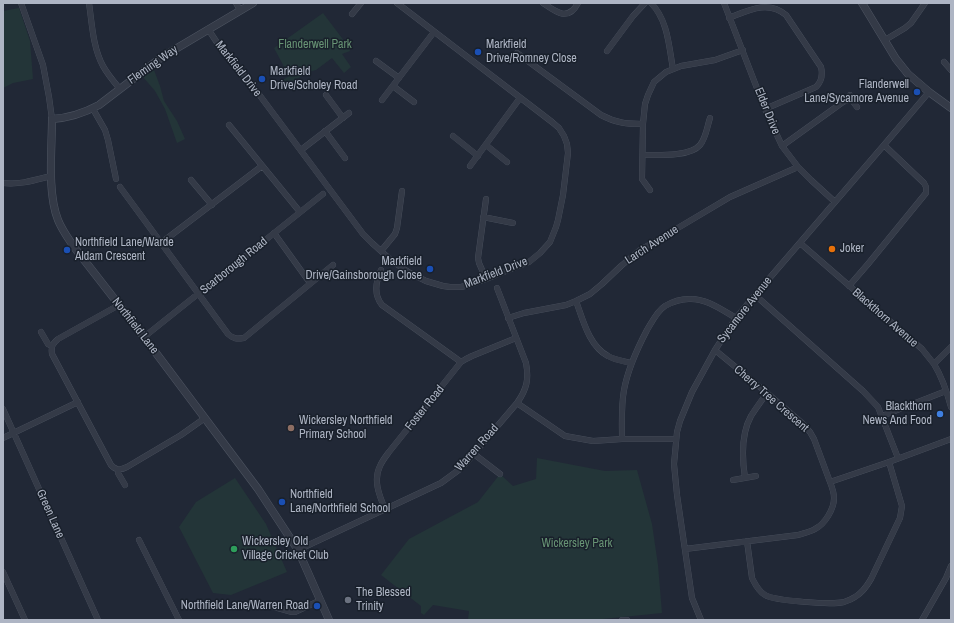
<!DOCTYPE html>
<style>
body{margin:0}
#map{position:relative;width:954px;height:623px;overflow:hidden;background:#212836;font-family:"Archivo Narrow",sans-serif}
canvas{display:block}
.frame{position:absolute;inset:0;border:4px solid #aeb5c4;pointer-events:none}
</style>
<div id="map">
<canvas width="954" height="623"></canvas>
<div class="frame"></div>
</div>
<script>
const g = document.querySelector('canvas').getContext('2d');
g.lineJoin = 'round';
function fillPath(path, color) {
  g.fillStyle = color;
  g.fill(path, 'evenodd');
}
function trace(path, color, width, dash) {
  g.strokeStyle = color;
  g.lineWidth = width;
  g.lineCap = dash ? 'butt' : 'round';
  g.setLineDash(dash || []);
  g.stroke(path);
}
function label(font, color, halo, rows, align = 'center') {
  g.font = font + ' "Archivo Narrow",sans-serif';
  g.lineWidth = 3;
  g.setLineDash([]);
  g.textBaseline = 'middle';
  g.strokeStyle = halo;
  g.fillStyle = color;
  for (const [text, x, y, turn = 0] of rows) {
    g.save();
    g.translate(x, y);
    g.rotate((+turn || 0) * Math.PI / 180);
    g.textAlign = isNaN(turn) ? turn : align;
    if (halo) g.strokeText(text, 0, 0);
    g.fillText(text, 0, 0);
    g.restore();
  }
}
const green = new Path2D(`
 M19 8 30 41 33 79 13 83 3 88V11Z
 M323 13 348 46 350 51 342 54 351 67 344 73 332 58 316 70 312 71 296 79 287 86 283 80 289 76 274 48Z
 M154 70 160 86 164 101 177 121 185 139 177 143 165 109 155 91 143 77Z
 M537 458 605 471 637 470 652 524 658 565 662 613 593 620H468L469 611 433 605 424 615 421 613V606L381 575 409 539 478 502 500 474 513 486 536 479Z
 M235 478 266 524 287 572 231 595 213 593 179 527 196 502Z`);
const minor = new Path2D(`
 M21 3 43 65 49 97 52 119
 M89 3C92 24 93 48 103 66 108 75 114 82 120 89
 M236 3 240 10
 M543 3C556 12 568 22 578 3
 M651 3C668 20 669 47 673 69
 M724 3 765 109 782 146 798 167 811 180 835 202
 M352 14 361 3
 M729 18C749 10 768 0 786 15L821 67C823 75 822 81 816 87L765 109
 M208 29 224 53 249 81 363 234 372 243 392 261 410 273 426 281 443 286 450 287H461L469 285 486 279 521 265 529 262 540 253 550 242 556 227 558 220 563 195 568 153 567 144 564 136 559 128 552 122 397 3
 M885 40 905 28 911 23 925 3
 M607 51 633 16 645 3
 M517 53 601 115C616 123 627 124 643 124
 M376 61 399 78
 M944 62 951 70
 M393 86 414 102
 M326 95 343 118
 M850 95 851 99 857 107
 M382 100 434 32
 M93 109 105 130 108 140 116 179
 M229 125 300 212
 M325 131 345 158
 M453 136 478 156
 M486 145 507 162
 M782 146 843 102 851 99
 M301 150 349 113
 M643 155C658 155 690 157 700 145 706 138 707 127 710 118
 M470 166 520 98
 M191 180 212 205
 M3 183C20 185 35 180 51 176
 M120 187 228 334C233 339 237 339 244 338L333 265
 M650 190 642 179 643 124 645 104 648 95 654 82 666 72 681 66 715 60 743 50
 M483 217 513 223
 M274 233 310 283
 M161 243 262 166
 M800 243 922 349C926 354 930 359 934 364 942 377 947 392 951 407
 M381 251 395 234 397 228 402 191
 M381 270C376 281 373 294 382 305L461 362
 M486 279 479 263 478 258 486 199
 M849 286 868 264 926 193V187L924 183 884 145
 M755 295 863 391 878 407 898 458
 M576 301C583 320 589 346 608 356 615 360 623 361 631 363
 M119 305 58 339C52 344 51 347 52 354L111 465C116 471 121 470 127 467L181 435 205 418
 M508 318 524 313 566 305 576 301 590 294 602 284 621 266 640 250 661 238 730 197 798 167
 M41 332 48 344 52 346
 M144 337 323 194
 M934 364 951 347
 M517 403 565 436 593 441 622 439H676
 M3 409 98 620
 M882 416 946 391
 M3 438 78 402
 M622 439C622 423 621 406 624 390 628 368 637 349 647 330 652 322 657 311 665 306 672 302 681 299 689 299 706 298 722 310 736 318
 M474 454 500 474
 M118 470V473L125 485
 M745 478C742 458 741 434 751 416 756 408 762 400 767 393
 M733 480 756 476
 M830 482 889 462 951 439
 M385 509C379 495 373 480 380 466 382 461 386 456 389 452L461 362 466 359 472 356 516 338
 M139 540 179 620
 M747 541 752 578C755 584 758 591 765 595 775 601 832 605 844 602 847 601 852 599 855 597 862 593 867 586 871 579L900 518 902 506 889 462
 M685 549 798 535C804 533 810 532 815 529 825 524 834 509 834 498 834 492 832 487 830 482L814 439 810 432 802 423 767 393 715 350
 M298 550 441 483 460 469 466 463 517 403C527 389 529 379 526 363L497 288
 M3 572 25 620
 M267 605 292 612H295L321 600
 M622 620H627
 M701 620 692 598 677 495 674 464 677 432 680 421 692 392 715 350 736 318 755 295 884 145 929 92
 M922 620 946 578 951 566`);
const tertiary = new Path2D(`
 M253 3 162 57 99 105C84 113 69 118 52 119 52 149 47 192 58 220 62 230 68 238 74 247L144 337 258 489 298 550 329 620
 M862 3 896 59 908 74 929 92 951 108`);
const markers = [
 [478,52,4,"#1a4fb4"],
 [262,79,4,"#1a4fb4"],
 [917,92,4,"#1a4fb4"],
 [832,249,4,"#e8710a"],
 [67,250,4,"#1a4fb4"],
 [430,269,4,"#1a4fb4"],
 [940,414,4,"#3f7fe0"],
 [291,428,4,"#8d6e63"],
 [282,502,4,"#1a4fb4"],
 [234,549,4,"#2e9e5b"],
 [348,600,4,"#6b7280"],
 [317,606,4,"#1a4fb4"]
];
const parkNames = [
 ["Flanderwell Park",315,45],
 ["Wickersley Park",577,544]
];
const poiNames = [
 ["Markfield",486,45],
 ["Drive/Romney Close",486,59],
 ["Markfield",270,72],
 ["Drive/Scholey Road",270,86],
 ["Flanderwell",909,85,"right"],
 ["Lane/Sycamore Avenue",909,99,"right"],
 ["Northfield Lane/Warde",75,243],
 ["Aldam Crescent",75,257],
 ["Joker",840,249],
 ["Markfield",422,262,"right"],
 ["Drive/Gainsborough Close",422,276,"right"],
 ["Blackthorn",932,407,"right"],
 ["News And Food",932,421,"right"],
 ["Wickersley Northfield",299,421],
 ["Primary School",299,435],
 ["Northfield",290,495],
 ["Lane/Northfield School",290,509],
 ["Wickersley Old",242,542],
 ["Village Cricket Club",242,556],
 ["The Blessed",356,593],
 ["Trinity",356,607],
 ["Northfield Lane/Warren Road",309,606,"right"]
];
const streetNames = [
 ["Fleming Way",153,65,-35],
 ["Markfield Drive",238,69,52],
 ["Elder Drive",767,111,68],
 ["Larch Avenue",652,245,-33],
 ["Scarborough Road",234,266,-39],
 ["Markfield Drive",496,273,-21],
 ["Sycamore Avenue",745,310,-52],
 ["Blackthorn Avenue",885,318,41],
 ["Northfield Lane",135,326,52],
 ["Cherry Tree Crescent",771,399,41],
 ["Foster Road",425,408,-51],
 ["Warren Road",477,448,-48],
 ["Green Lane",50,514,66]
];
fillPath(green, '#233538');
trace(minor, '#4e5562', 6);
trace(tertiary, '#4e5562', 8);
trace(minor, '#343a47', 5.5);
trace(tertiary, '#343a47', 7);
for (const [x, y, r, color] of markers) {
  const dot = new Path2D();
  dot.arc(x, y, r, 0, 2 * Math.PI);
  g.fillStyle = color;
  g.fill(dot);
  trace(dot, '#19202b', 1.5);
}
label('12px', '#679374', '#19202b', parkNames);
label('12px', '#aeb5c4', '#19202b', poiNames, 'left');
label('12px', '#aeb5c4', '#19202b', streetNames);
</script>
